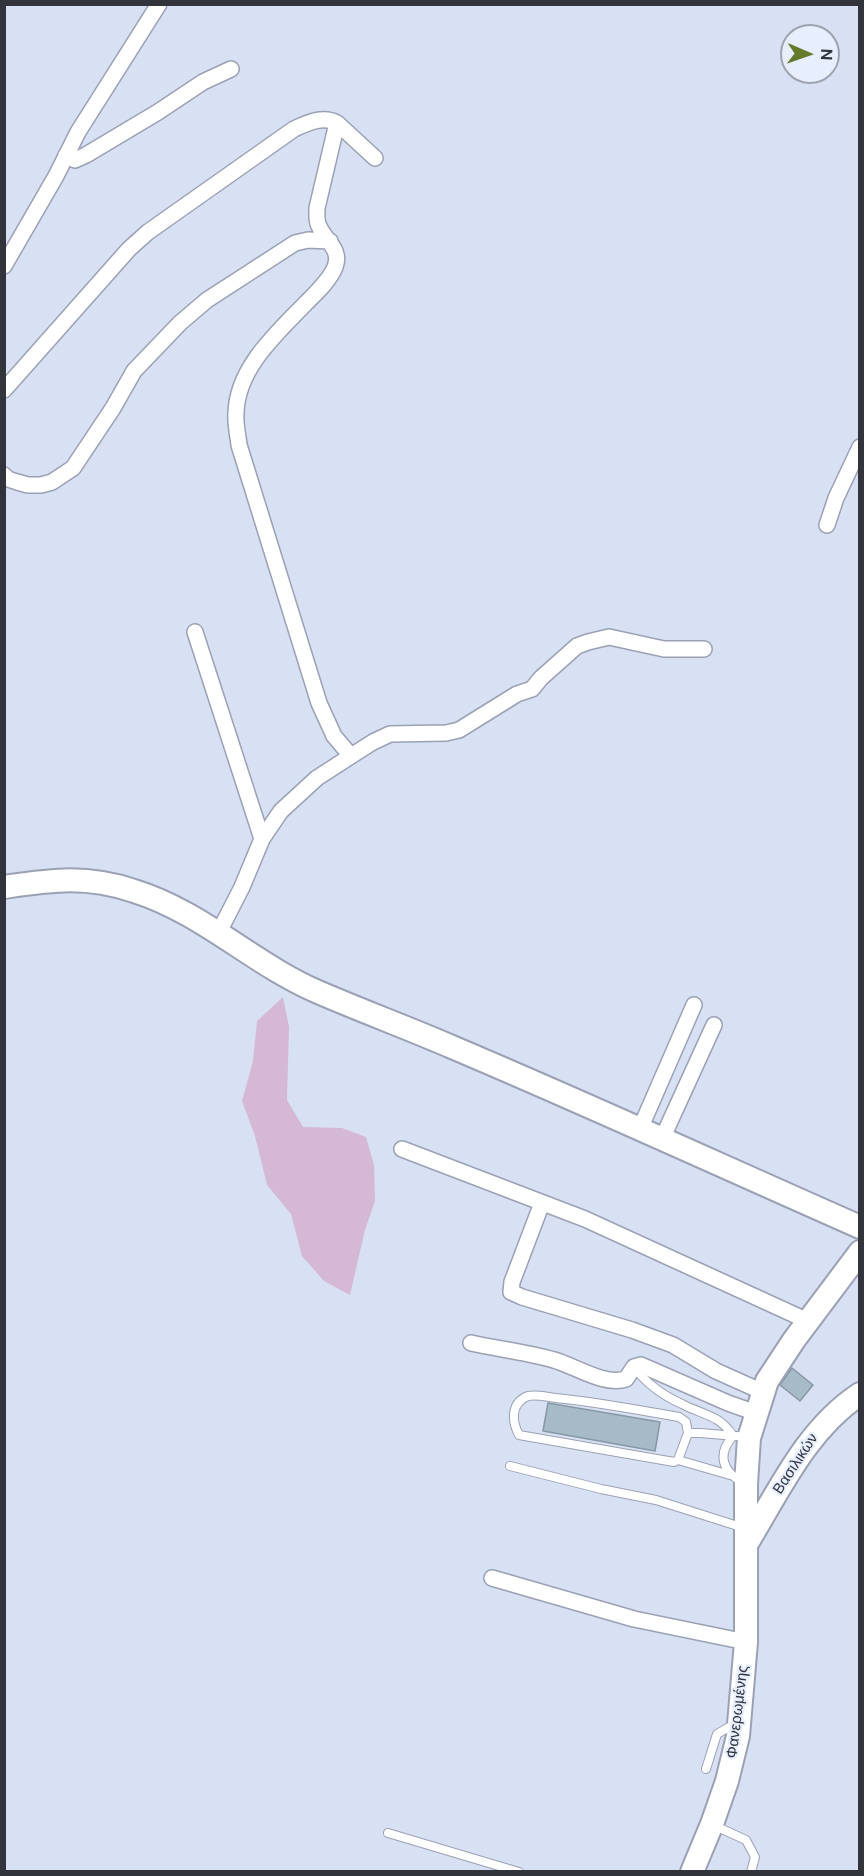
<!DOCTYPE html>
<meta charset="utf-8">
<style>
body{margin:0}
#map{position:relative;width:864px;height:1876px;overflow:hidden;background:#d8e0f4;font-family:"DM Sans",sans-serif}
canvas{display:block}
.frame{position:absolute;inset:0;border:6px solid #31343b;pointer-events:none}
.north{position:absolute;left:780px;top:24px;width:60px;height:60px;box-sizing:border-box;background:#e7eefd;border:2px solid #9ea4af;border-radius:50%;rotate:92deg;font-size:16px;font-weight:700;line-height:24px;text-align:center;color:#31343b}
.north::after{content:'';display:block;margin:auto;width:21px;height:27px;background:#657b2b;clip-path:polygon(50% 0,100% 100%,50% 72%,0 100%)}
</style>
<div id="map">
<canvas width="864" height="1876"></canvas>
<div class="frame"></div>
<div class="north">N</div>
</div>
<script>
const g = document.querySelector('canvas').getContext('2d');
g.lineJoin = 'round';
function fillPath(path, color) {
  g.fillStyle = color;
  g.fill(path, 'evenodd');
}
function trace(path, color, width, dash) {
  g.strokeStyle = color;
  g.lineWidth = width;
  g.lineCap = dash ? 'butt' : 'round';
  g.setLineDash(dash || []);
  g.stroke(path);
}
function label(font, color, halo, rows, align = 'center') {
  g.font = font + ' "DM Sans",sans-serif';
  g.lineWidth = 4.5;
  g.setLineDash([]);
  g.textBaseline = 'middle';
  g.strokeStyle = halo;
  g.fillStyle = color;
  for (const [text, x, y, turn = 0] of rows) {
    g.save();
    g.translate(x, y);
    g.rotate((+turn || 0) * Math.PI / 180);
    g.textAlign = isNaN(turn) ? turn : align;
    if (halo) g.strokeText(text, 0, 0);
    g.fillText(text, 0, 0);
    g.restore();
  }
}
const green = new Path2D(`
 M283 997 289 1027 287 1100 303 1127 342 1128 366 1137 374 1165 375 1201 365 1230 350 1295 324 1281 302 1256 291 1214 267 1185 255 1136 242 1101 253 1061 257 1021Z`);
const building = new Path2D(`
 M792 1368 813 1385 800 1401 780 1385Z
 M548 1403 660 1422 655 1451 543 1431Z`);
const lane = new Path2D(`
 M634 1367C646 1383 664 1396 682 1404 703 1415 720 1415 733 1436 717 1454 722 1471 742 1482
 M688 1433 686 1422 679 1417C638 1410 597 1402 556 1398 547 1397 536 1394 528 1396 510 1403 512 1422 519 1435L674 1462 678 1460 688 1433H700L748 1437
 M678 1460 730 1475
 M510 1466 601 1489 656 1500 744 1528
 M706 1769 717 1734 736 1723
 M713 1825 746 1840 755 1857 751 1872
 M388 1833 519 1872`);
const street = new Path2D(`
 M66 155 75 160 86 155 158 112 203 82 231 69
 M4 266 56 176 78 132 159 4
 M4 390 129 249 148 232 294 129C307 123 323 115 337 123L375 158
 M4 475 8 479 17 482 28 485H41L52 482 73 468 113 408 134 371 180 323 207 300 295 243 308 240 330 241
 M827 525 836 498 860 447
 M195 632 262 839
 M351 756 373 742 390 734 446 733 459 730 517 694 532 689 541 678 577 646 588 642 609 637 664 649H704
 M219 932 242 887 262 839 281 811 317 778 351 756 334 736 319 703 239 445C238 435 235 424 236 413 237 368 277 333 306 303 316 293 330 280 335 267 342 249 325 241 319 226 316 221 317 214 317 208L337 123
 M640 1129 694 1005
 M662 1139 714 1025
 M402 1149 585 1219 808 1321
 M542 1203 512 1282 511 1292 522 1297 632 1330 673 1345 716 1371 763 1392
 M471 1343C498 1349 527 1352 554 1360 575 1366 604 1386 626 1379L634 1367 641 1365 728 1403 756 1413
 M492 1578 634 1619 746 1642`);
const secondary = new Path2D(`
 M4 887C53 880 86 875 134 891 202 912 253 964 318 992 362 1011 408 1028 452 1047 589 1105 724 1167 860 1227
 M746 1545C779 1491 806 1430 860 1394
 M692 1872 712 1824 727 1781 738 1736 746 1642V1484L749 1438 767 1381 794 1340 860 1252`);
const streetNames = [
 ["Βασιλικών",796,1464,-57],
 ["Φανερωμένης",738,1712,-83]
];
fillPath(green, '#d5b8d5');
fillPath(building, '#a7bac7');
trace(building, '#8698a5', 1.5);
trace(lane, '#9aa1b4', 10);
trace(street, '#9aa1b4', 18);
trace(secondary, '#9aa1b4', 26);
trace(lane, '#fff', 8);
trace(street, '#fff', 15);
trace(secondary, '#fff', 22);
label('15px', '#31343b', '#e7eefd', streetNames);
</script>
